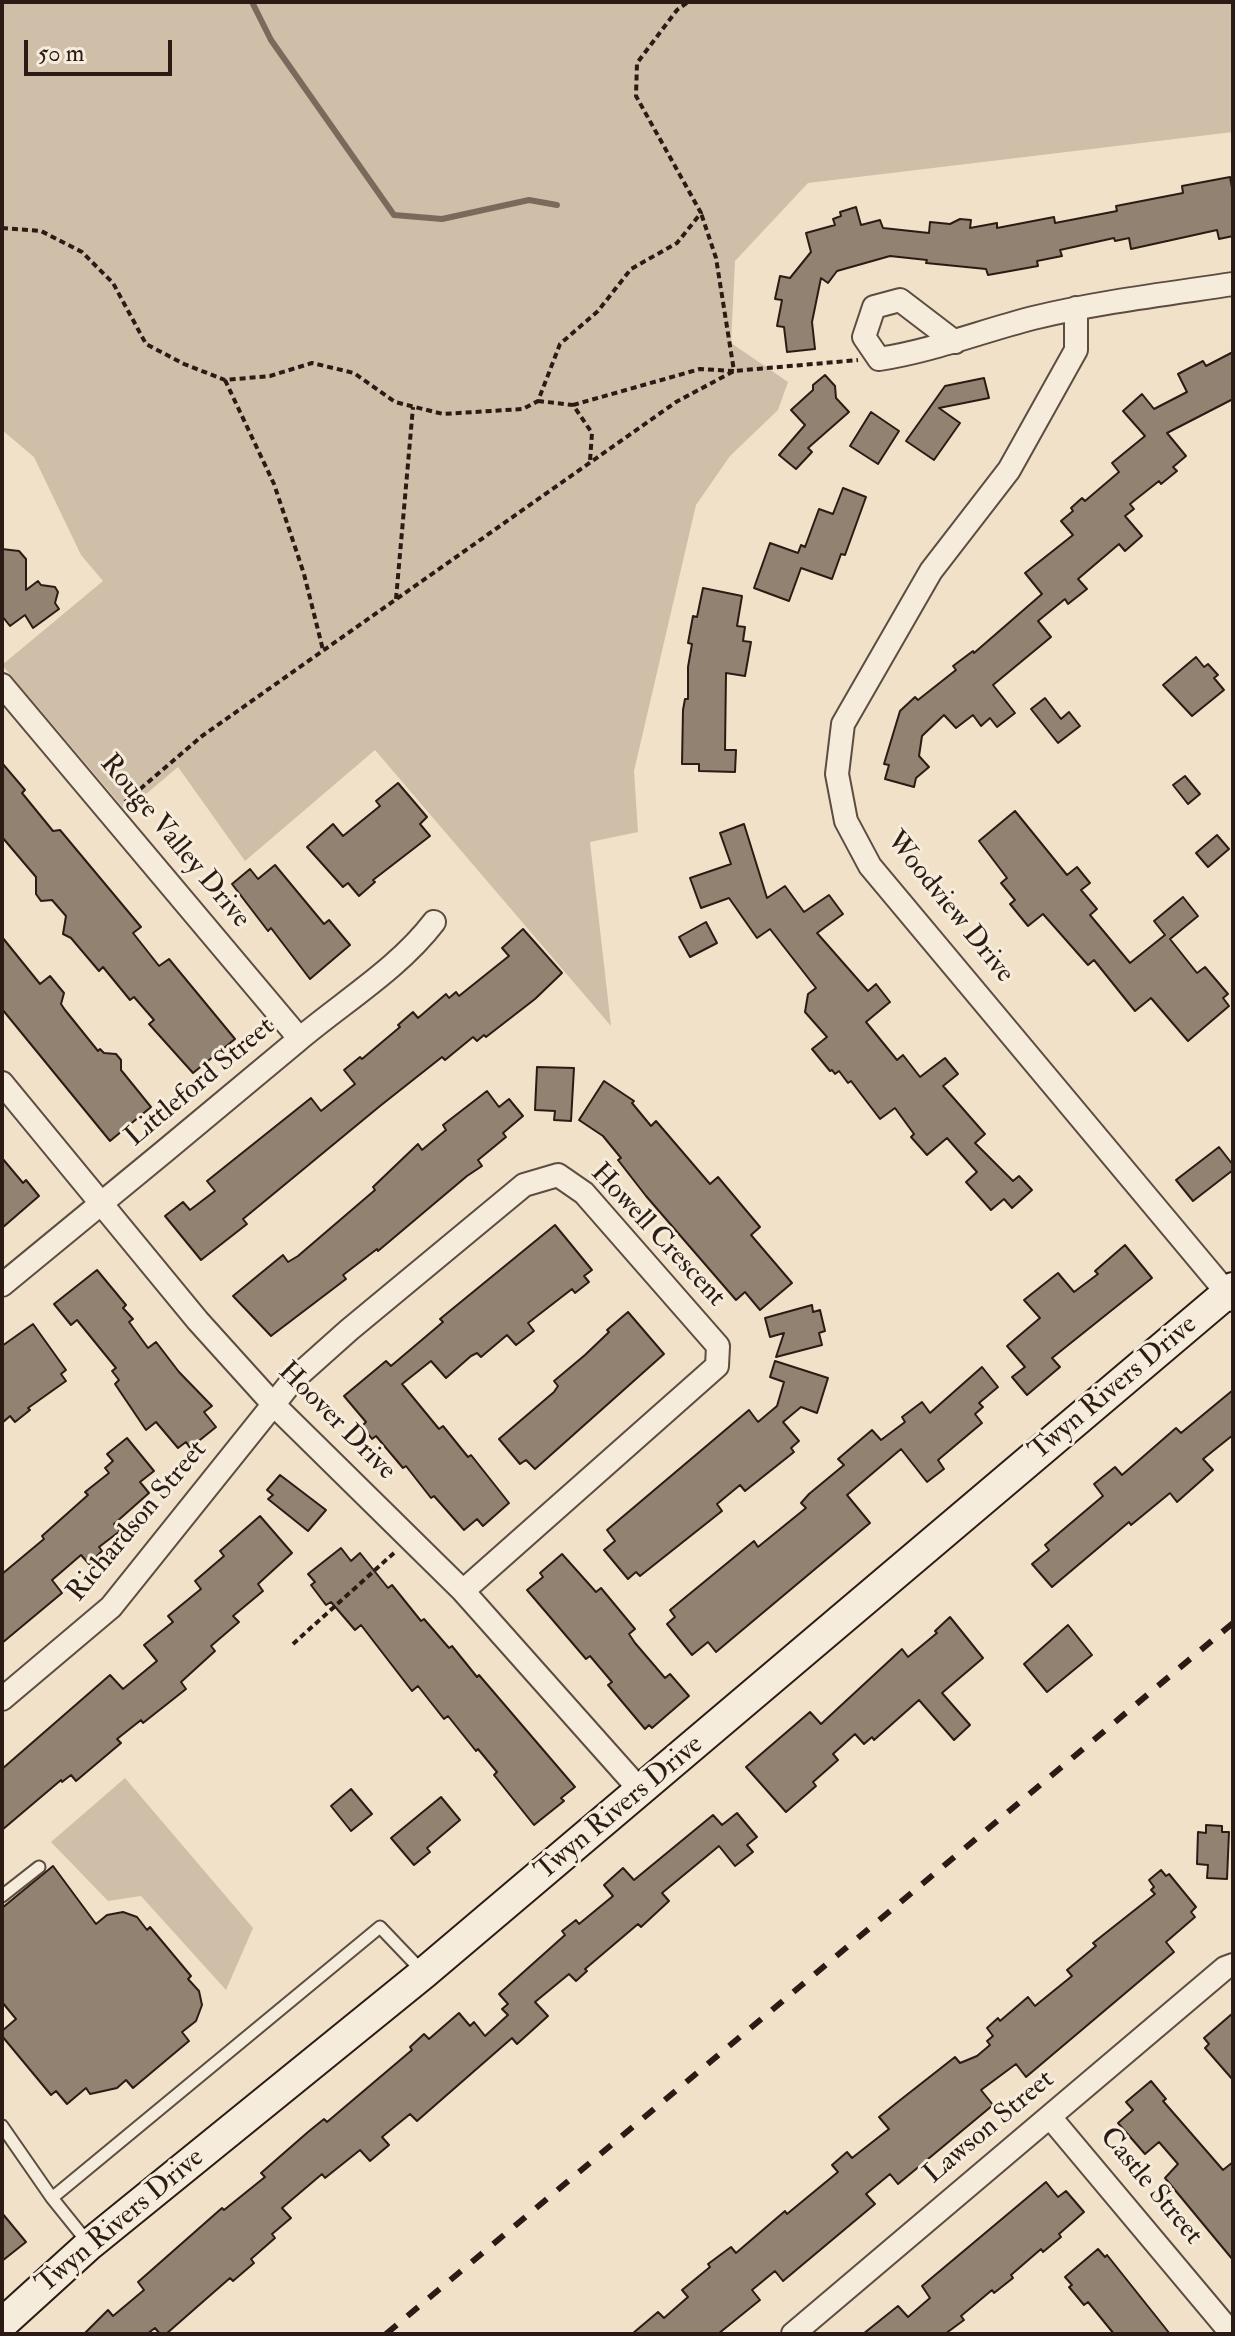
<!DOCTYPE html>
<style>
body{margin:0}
#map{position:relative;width:1235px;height:2336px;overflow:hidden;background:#f1e1c8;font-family:"IM FELL Double Pica",serif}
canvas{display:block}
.frame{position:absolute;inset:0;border:4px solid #2b1b14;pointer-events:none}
.scale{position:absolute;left:24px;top:40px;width:148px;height:36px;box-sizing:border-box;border:4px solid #2b1b14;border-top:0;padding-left:10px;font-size:24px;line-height:28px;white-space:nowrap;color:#2b1b14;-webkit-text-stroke:6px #f6ecdb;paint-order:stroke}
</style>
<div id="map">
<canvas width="1235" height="2336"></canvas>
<div class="frame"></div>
<div class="scale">50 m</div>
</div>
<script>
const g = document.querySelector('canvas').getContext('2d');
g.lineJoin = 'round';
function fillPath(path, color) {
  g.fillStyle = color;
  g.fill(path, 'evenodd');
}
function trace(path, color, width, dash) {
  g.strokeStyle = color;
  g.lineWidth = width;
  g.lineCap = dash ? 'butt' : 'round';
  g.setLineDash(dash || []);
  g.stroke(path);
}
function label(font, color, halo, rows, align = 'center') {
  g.font = font + ' "IM FELL Double Pica",serif';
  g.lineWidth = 6;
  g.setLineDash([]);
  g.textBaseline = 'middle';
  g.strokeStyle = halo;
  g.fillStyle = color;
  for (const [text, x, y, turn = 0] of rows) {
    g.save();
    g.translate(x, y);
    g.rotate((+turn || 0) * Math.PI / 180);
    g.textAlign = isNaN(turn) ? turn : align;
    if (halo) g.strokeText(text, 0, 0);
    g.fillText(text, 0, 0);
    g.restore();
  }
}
const green = new Path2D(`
 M2 2H1233V132L808 183 735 261 731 343 788 382 778 410 730 456 696 505 634 771 638 832 590 842 611 1026 375 750 245 861 178 767 126 811 2 665 103 581 81 555 34 457 2 430Z
 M125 1778 253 1928 226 1990 141 1896 108 1901 51 1842Z`);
const stream = new Path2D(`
 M252 2 271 40 394 215 442 219 529 200 557 205`);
const building = new Path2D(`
 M1230 177 1233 193V236L1219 239 1217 230 1131 249 1129 238 1115 241 1114 238 1060 250 1062 256 1037 261 1038 266 988 275 986 269 926 263 927 260 890 256 837 271 828 283 821 278 812 322 815 349 787 352 784 327 777 326 782 300 775 299 780 276 790 278 811 252 806 233 835 225 833 219 841 216 840 212 856 207 861 225 880 220 883 228 929 233 930 222 950 224 960 219 971 220 970 228 997 223V228L1054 217 1055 223 1117 211 1116 206 1183 193 1182 186Z
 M1233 352V399L1167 433 1186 456 1173 467 1177 471 1161 484 1159 481 1130 504 1134 509 1125 516 1142 536 1125 551 1119 544 1078 579 1087 589 1068 604 1065 599 1038 621 1051 637 993 685 1015 713 997 727 990 718 981 726 973 715 956 728 944 715 922 736 919 756 929 767 916 778 914 787 885 779 889 765 884 764 900 711 915 697 918 700 956 670 953 666 973 651 974 653 1042 594 1025 573 1073 535 1061 521 1073 511 1071 508 1082 498 1085 501 1119 472 1112 463 1145 436 1123 411 1142 394 1154 409 1187 392 1178 374 1203 361 1206 366Z
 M825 375 835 386 836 398 849 412 808 448 812 452 796 469 779 455 805 425 791 410 813 390V385Z
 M984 378 989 398 939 408 960 423 934 460 906 441 945 386Z
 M871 412 899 431 878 464 850 446Z
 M843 488 866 497 845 555 841 554 832 579 801 568 789 601 754 588 770 543 798 553 801 545 805 547 819 509 833 514Z
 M2 549 19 551 26 559V590L38 581 41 585 55 587 58 592 55 603 59 609 33 628 25 615 10 626 2 616Z
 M703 588 742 596 737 626 745 627 743 641 751 642 745 676 726 673 725 750H736L735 772 699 771V764H682L683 710 685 699H688V667L692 644 688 643 693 616 697 617Z
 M1196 657 1204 667 1208 664 1218 675 1214 678 1224 690 1192 716 1163 685Z
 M1045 698 1061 719 1069 712 1080 726 1058 743 1031 709Z
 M2 763 25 790 22 793 53 831 60 830 141 927 133 933 159 966 169 959 235 1039 193 1073 149 1024 154 1020 134 997 130 1000 103 967 99 971 71 938 63 934 66 916 52 900 41 901 36 894V877L2 837Z
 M1185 776 1200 794 1188 804 1173 785Z
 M398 783 427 817 420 824 430 836 373 880 375 882 359 896 348 883 343 887 307 847 333 824 343 836 380 806 376 801Z
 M1015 811 1067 875 1077 867 1090 883 1081 890 1097 909 1090 915 1130 963 1165 935 1154 921 1183 897 1198 916 1170 939 1197 973 1205 967 1228 994 1223 998 1229 1006 1188 1041 1151 998 1135 1011 1094 960 1088 965 1043 914 1028 926 1010 904 1015 900 1001 883 1007 878 979 841Z
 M744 824 767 898 785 886 804 912 829 895 843 914 817 933 868 991 876 984 890 1002 866 1022 897 1060 903 1055 920 1077 945 1058 958 1074 943 1086 985 1134 975 1143 1013 1181 1019 1176 1032 1190 1012 1208 1004 1199 991 1210 966 1182 977 1172 947 1138 927 1155 911 1137 914 1134 895 1108 880 1119 851 1081 848 1083 839 1071 835 1074 832 1070 830 1071 812 1049 827 1037 805 1012 808 994 816 988 770 929 757 938 729 898 701 908 690 878 731 864 720 833Z
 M1217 835 1229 849 1208 867 1196 853Z
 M275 865 324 924 329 920 350 945 310 979 271 928 268 931 232 884 250 869 258 879Z
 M706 922 717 943 690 957 679 937Z
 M523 929 562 973 535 999 486 1037 484 1035 477 1041 473 1037 445 1060 442 1057 380 1106 243 1219 247 1224 201 1260 165 1216 183 1202 190 1210 215 1191 207 1181 311 1098 321 1111 355 1084 344 1070 360 1057 362 1059 400 1027 398 1025 413 1012 418 1018 446 994 449 998 456 992 459 996 509 956 502 948Z
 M2 937 40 984 50 976 64 993 61 1004 65 1010 98 1051 100 1049 104 1053 116 1054 121 1060V1070L151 1107 110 1141 2 1009Z
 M537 1067 574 1068 571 1121 554 1120 555 1111 535 1110Z
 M604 1081 634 1101 632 1103 651 1126 656 1121 710 1184 718 1177 760 1227 751 1235 792 1283 760 1310 745 1292 736 1300 646 1196 618 1160 621 1158 603 1136 579 1120Z
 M487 1091 499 1107 509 1099 523 1116 503 1133 506 1137 478 1160 482 1166 467 1176 378 1251 377 1249 343 1275 346 1279 271 1336 233 1296 283 1255 288 1262 298 1256 375 1190 373 1187 418 1144 422 1150 446 1130 443 1125Z
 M1219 1147 1233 1165V1170L1193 1201 1176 1180Z
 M2 1158 23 1183 26 1180 39 1196 2 1228Z
 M555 1225 592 1270 584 1276 589 1282 575 1293 572 1289 528 1323 534 1331 516 1345 507 1335 481 1357 477 1353 471 1356 446 1378 431 1361 402 1384 439 1429 443 1426 468 1457 471 1455 509 1503 483 1526 477 1519 464 1530 434 1496 431 1498 406 1466 403 1468 376 1436 372 1439 362 1426 366 1422 344 1396 386 1361 391 1366 443 1322 440 1319Z
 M1125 1245 1152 1278 1052 1358 1060 1367 1027 1395 1012 1377 1025 1367 1007 1346 1040 1318 1024 1300 1058 1273 1074 1292 1098 1274 1095 1271Z
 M97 1270 126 1305 123 1308 133 1319 129 1322 148 1348 156 1342 179 1372 212 1406 204 1412 216 1427 190 1448 186 1442 178 1448 156 1422 146 1430 115 1384 119 1380 112 1371 116 1368 77 1320 71 1325 54 1304Z
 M812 1305 813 1312 820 1310 825 1331 819 1333 822 1345 776 1357 784 1333 770 1337 765 1318Z
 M628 1312 664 1354 535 1469 526 1460 520 1464 499 1439 554 1392 558 1386 554 1381 585 1355 609 1332 607 1330Z
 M33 1324 66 1370 61 1374 66 1381 28 1408 30 1410 15 1422 10 1416 2 1423V1346Z
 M775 1361 828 1378 817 1413 801 1407 783 1422 799 1441 791 1448 794 1452 745 1491 740 1485 717 1504 722 1511 640 1576 636 1572 628 1579 604 1550 615 1541 607 1530 749 1410 758 1422 777 1406 784 1382 770 1377Z
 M982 1367 998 1387 979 1403 983 1407 975 1414 982 1423 938 1460 944 1469 927 1482 901 1449 847 1495 870 1523 716 1652 708 1642 692 1655 667 1624 675 1617 670 1610 754 1541 758 1547 806 1508 801 1503 809 1494 844 1465 838 1459 872 1430 881 1440 905 1422 902 1417 922 1402 930 1413Z
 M1233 1390V1435L1203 1459 1213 1470 1177 1502 1170 1493 1131 1525 1129 1522 1052 1587 1032 1564 1049 1550 1045 1545 1103 1496 1094 1484 1115 1467 1122 1475 1176 1428 1181 1433Z
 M127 1438 154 1471 140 1482 149 1493 114 1524 120 1531 99 1547 102 1551 89 1564 81 1555 52 1580 62 1593 2 1643V1574L44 1539 42 1536 88 1495 85 1492 109 1473 105 1468 113 1461 107 1454Z
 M280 1475 326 1510 308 1531 268 1499 273 1495 267 1490Z
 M260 1516 292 1553 258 1584 263 1591 233 1616 239 1622 211 1646 215 1651 181 1682 186 1689 143 1723 141 1720 117 1739 121 1743 76 1781 71 1775 62 1782 61 1780 2 1830V1769L110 1675 123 1689 157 1661 144 1645 173 1622 168 1616 201 1589 195 1581 224 1556 220 1551Z
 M341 1548 351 1561 360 1553 388 1588 392 1585 421 1621 424 1619 449 1648 452 1646 477 1677 479 1675 575 1787 561 1798 564 1801 534 1825 494 1775 497 1772 478 1749 476 1751 448 1716 444 1719 418 1686 412 1691 361 1625 355 1630 331 1602 326 1605 311 1585 315 1582 308 1574Z
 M562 1554 596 1592 601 1588 635 1629 629 1634 635 1643 665 1678 670 1674 689 1696 652 1728 649 1725 645 1729 608 1685 612 1682 590 1656 586 1659 527 1590 543 1577 540 1573Z
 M950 1617 983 1658 942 1693 970 1725 954 1740 919 1700 874 1740 872 1737 864 1744 855 1734 833 1754 838 1760 813 1782 816 1786 786 1812 746 1767 810 1712 821 1724 902 1649 908 1657 937 1633 935 1631Z
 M1068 1625 1092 1655 1047 1692 1024 1664Z
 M351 1789 372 1814 351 1831 331 1806Z
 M441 1797 460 1820 427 1848 430 1852 414 1865 391 1838Z
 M737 1813 757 1837 747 1845 753 1852 735 1866 719 1846 662 1893 669 1901 641 1927 638 1924 585 1969 587 1971 576 1981 569 1974 535 2002 548 2016 517 2044 512 2038 417 2121 410 2114 382 2137 389 2145 370 2161 360 2150 325 2178 322 2174 282 2208 291 2218 272 2234 275 2238 251 2259 254 2263 233 2281 230 2278 166 2334H160L155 2328 147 2334H84L108 2310 113 2316 144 2290 138 2282 222 2208 224 2210 265 2177 261 2173 308 2132 324 2119 327 2122 412 2050 410 2047 424 2034 429 2039 459 2013 470 2026 474 2022 485 2036 508 2015 502 2009 508 2004 499 1994 565 1935 562 1931 576 1920 579 1924 613 1896 604 1885 623 1868 634 1880 713 1815 722 1825Z
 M1206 1825 1222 1826V1832H1229L1227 1879 1207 1878 1208 1865 1197 1864 1198 1832 1206 1833Z
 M53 1866 96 1924 107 1915 123 1912 137 1917 147 1930 150 1927 191 1976 188 1979 199 1991 202 2005 196 2021 182 2032 189 2041 133 2088 126 2080 117 2088 90 2094 86 2088 67 2104 56 2091 51 2095 2 2036V2031L16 2019 2 2002V1908Z
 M1161 1870 1166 1876 1169 1874 1196 1907 1191 1912 1195 1917 1166 1942 1174 1952 1026 2077 1016 2064 981 2090 993 2105 898 2184 890 2174 866 2194 875 2204 783 2281 775 2271 752 2290 760 2300 718 2334H632L658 2312 664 2318 688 2297 682 2290 710 2267 708 2264 731 2247 736 2253 785 2211 787 2214 838 2172 832 2165 847 2152 852 2158 889 2129 879 2117 899 2101 955 2057 960 2063 977 2056 990 2045 987 2041 993 2036 987 2028 998 2018 1000 2021 1028 1997 1035 2006 1072 1976 1067 1970 1096 1946 1093 1943 1155 1894 1151 1890 1154 1887 1149 1880Z
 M1233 2013V2080L1205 2048 1209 2044 1204 2038Z
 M1151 2081 1166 2099 1163 2101 1223 2170 1233 2162V2260L1165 2178 1178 2164 1159 2142 1145 2154 1118 2123 1133 2110 1126 2102Z
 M1046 2182 1058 2197 1066 2191 1084 2212 1059 2234 1061 2237 1043 2252 1041 2249 1011 2275 1013 2278 994 2293 992 2290 961 2316 964 2320 945 2334H863L898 2306 908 2317 930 2298 922 2286Z
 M2 2213 26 2242 2 2261Z
 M1098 2249 1105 2257 1107 2255 1170 2334H1114L1088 2302 1084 2305 1069 2287 1072 2285 1065 2277Z`);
const path = new Path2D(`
 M2 228 41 231 82 252 113 283 146 344 184 364 225 380 270 376 312 363 354 373 395 402 443 414 523 409 538 401 560 344 598 311 631 269 677 243 701 213 636 96 637 63 677 10 688 2
 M225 380 274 484 304 574 323 650
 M538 401 573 405 592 433 590 461
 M573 405 700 369 734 371 716 258 701 213
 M396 599 413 407
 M125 802 202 736 676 402 734 371 858 360
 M293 1644 395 1552`);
const lane = new Path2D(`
 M2 1896 39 1867
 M2 2126 52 2198 89 2244
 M52 2198 380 1927 423 1972`);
const street = new Path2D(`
 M1076 308V350L1009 470 931 571 843 724 837 774 846 821 870 866 1233 1300
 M955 342 900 300 874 307 864 337 879 359C932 351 982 331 1033 318 1099 302 1166 294 1233 284
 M2 685 299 1038
 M2 1083 198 1321 273 1404 463 1591 641 1791
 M2 1285C101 1204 199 1123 297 1041 343 1002 398 969 434 922
 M2 1699 111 1607 293 1380 349 1330 524 1185 558 1175 584 1193 718 1346 717 1366 463 1591
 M1050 2117 1232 2334
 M793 2334 1225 1968 1233 1965`);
const secondary = new Path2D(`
 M2 2324 90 2244 424 1973 1233 1288`);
const rail = new Path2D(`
 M386 2334 1233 1623`);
const streetNames = [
 ["Rouge Valley Drive",174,842,50],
 ["Woodview Drive",949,908,51],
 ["Littleford Street",201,1083,-40],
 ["Howell Crescent",657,1236,47],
 ["Twyn Rivers Drive",1114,1389,-40],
 ["Hoover Drive",336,1422,45],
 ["Richardson Street",138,1522,-50],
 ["Twyn Rivers Drive",620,1809,-40],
 ["Lawson Street",990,2128,-40],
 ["Castle Street",1150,2187,50],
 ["Twyn Rivers Drive",121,2222,-40]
];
fillPath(green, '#cfbfa9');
trace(stream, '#7a6a5b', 6);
fillPath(building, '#928272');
trace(building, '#2b1b14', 2);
trace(lane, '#5c4c41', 15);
trace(street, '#5c4c41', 26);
trace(secondary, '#2b1b14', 34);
trace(path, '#2b1b14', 4, [6, 4]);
trace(lane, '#f6ecdb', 11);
trace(street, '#f6ecdb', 22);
trace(secondary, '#f6ecdb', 30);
trace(rail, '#2b1b14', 6, [14, 14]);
label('28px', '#2b1b14', '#f6ecdb', streetNames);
</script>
